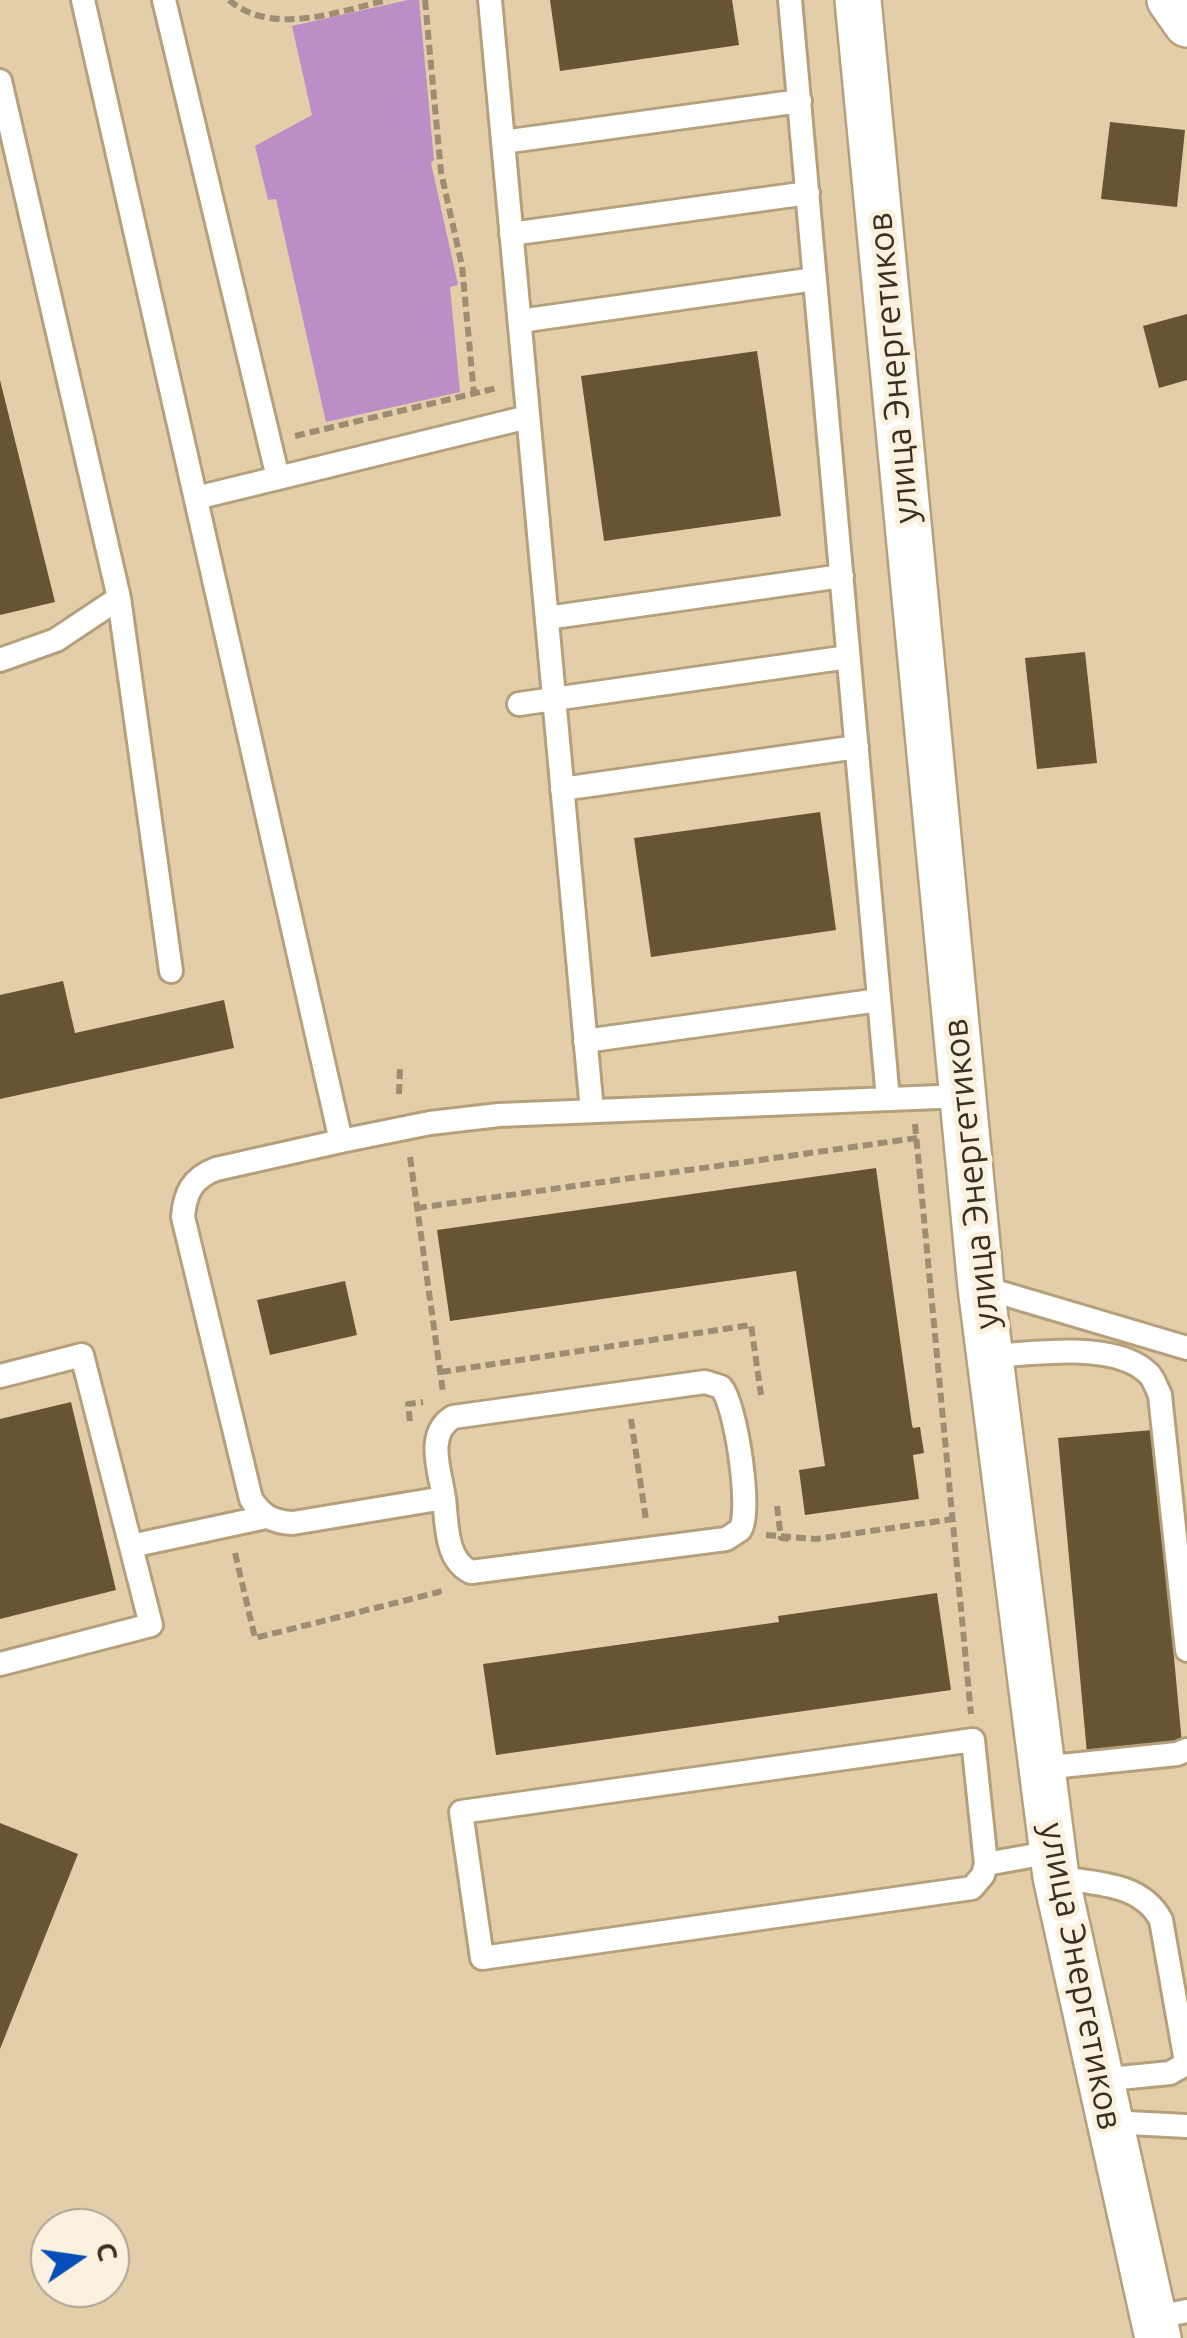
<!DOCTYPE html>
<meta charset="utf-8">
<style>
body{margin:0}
#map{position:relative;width:1187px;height:2338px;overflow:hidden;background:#e4ceaa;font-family:Ubuntu,sans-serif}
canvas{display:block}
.north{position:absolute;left:30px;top:2208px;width:100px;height:100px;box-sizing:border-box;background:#fcf1de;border:2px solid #aea493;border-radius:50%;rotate:77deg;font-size:28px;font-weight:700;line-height:40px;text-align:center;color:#393022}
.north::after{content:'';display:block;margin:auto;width:35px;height:45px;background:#054db7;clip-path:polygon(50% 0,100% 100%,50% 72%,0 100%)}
</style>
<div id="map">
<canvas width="1187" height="2338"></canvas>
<div class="north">С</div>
</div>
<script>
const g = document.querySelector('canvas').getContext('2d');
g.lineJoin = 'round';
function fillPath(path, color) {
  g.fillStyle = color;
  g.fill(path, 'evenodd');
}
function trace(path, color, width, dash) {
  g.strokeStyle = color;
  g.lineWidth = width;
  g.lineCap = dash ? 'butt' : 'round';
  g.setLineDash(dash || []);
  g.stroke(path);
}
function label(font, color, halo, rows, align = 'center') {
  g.font = font + ' Ubuntu,sans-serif';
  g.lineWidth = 10;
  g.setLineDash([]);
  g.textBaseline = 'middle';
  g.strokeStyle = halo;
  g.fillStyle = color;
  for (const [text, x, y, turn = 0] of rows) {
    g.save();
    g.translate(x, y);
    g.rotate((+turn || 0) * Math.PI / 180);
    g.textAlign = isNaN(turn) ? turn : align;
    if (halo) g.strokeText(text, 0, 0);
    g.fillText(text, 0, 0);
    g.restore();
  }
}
const green = new Path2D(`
 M408 0H419L434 160 431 163 458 285 450 287 460 392 326 422 276 199 268 200 255 146 312 115 292 26Z`);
const building = new Path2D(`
 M550 0H732L739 45 560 71Z
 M1110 122 1185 130 1177 207 1101 199Z
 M1187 314V380L1159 388 1143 326Z
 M757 351 781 516 604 541 581 376Z
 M0 380 55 602 0 615Z
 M1085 652 1097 763 1037 769 1025 658Z
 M820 812 836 930 651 957 634 838Z
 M63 981 75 1033 224 1000 234 1048 0 1099V995Z
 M876 1168 912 1425 913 1428 920 1427 924 1453 913 1455 919 1499 805 1515 799 1470 825 1466 796 1271 450 1321 437 1230Z
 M345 1281 357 1335 270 1355 257 1300Z
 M71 1402 116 1590 0 1619V1419Z
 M1153 1430 1182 1744 1087 1753 1058 1438Z
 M937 1593 951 1690 496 1755 483 1664 779 1622 778 1616Z
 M0 1823 78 1854 0 2049Z`);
const path = new Path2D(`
 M229 0C272 37 340 11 388 0
 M425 0 441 172 462 266 474 394
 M295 436 497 388
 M399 1094 400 1068
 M915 1124 971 1714
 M410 1157 443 1392
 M417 1208 917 1138
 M441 1372 751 1325 761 1395
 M631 1419 646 1520
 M410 1421 408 1404 423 1402
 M777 1506 781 1538 791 1539
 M766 1535 816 1539 953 1519
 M235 1553 255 1638 439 1592 437 1586`);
const lane = new Path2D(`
 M83 0 341 1141 430 1123 499 1115 963 1096
 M164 0 278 478
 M490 0 592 1111
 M790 0 888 1099
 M0 81 119 598 56 640 0 660
 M503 142 800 101
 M511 234 808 193
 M520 321 815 279
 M196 498 528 417
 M119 598 171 971
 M547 618 842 576
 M519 704 848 657
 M562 789 857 747
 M585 1041 879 1000
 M341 1141 216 1169C192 1178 185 1193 183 1217L251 1499C262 1516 272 1522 293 1523L444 1498C440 1471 425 1434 453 1417L705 1382 721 1387C736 1404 752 1512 740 1530L726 1539 471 1572C445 1560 447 1523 444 1498
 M981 1287 1187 1348
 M990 1356C1034 1354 1116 1340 1149 1374 1154 1379 1157 1389 1160 1395L1187 1650
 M0 1376 82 1355 151 1625 0 1664
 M131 1546 266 1517
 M973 1740 986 1864 983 1875 972 1888 482 1958 461 1812Z
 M1042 1768 1177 1754 1187 1750
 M986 1864 1053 1852
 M1056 1877C1095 1884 1141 1882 1161 1920L1185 2056 1184 2065 1170 2073 1099 2080
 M1109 2122 1187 2126
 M1154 2318 1187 2311`);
const street = new Path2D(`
 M858 0 981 1287 1042 1768 1056 1877 1158 2338
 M1170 0 1187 24`);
const streetNames = [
 ["улица Энергетиков",893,368,-95],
 ["улица Энергетиков",971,1174,-96],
 ["улица Энергетиков",1081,1976,79]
];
fillPath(green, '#bc8dc7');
fillPath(building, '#675433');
trace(lane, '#b5a07c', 28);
trace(street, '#b5a07c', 50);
trace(path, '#9d8d72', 6, [10, 5]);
trace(lane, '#fff', 22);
trace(street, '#fff', 45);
label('35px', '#393022', '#fcf1de', streetNames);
</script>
